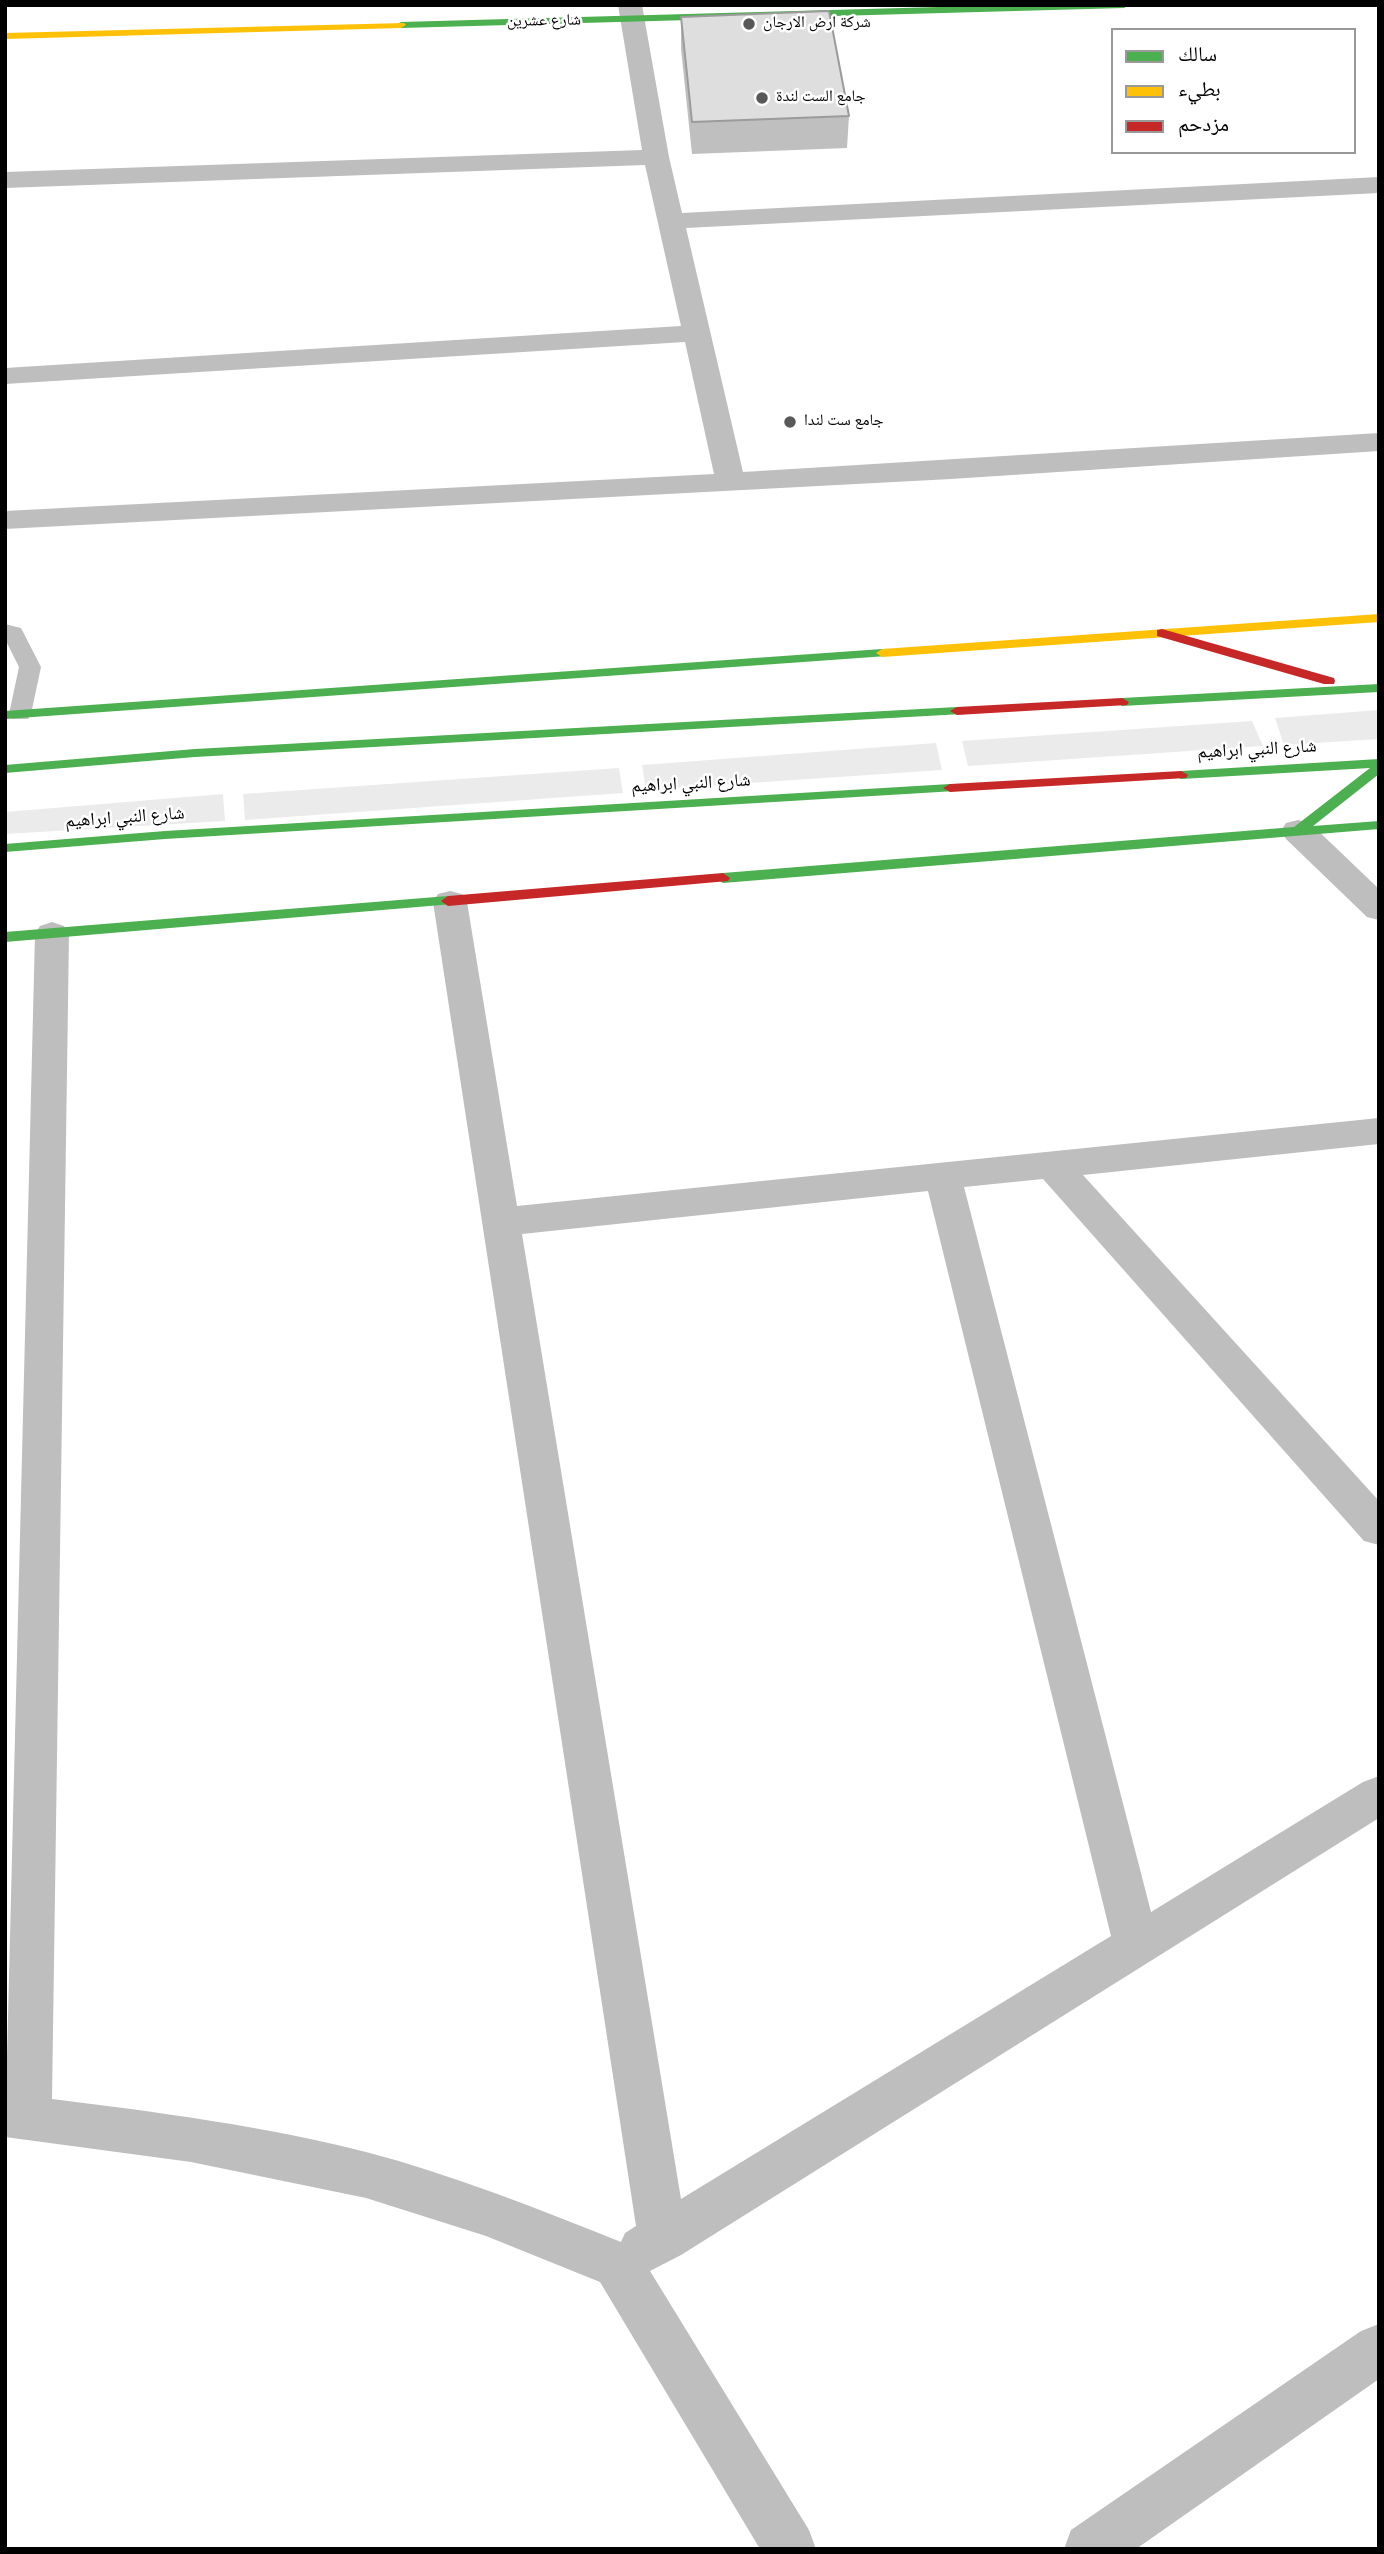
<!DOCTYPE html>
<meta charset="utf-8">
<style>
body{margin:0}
#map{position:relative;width:1384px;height:2554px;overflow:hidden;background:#fff;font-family:Overpass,"Noto Naskh Arabic",sans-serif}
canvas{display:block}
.frame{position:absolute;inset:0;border:7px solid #000;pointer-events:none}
.legend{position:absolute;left:1111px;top:28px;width:245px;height:126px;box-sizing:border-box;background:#fff;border:2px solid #999;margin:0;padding:9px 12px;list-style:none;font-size:21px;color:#000}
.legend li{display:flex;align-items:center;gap:14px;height:35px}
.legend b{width:35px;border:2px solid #999}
</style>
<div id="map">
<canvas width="1384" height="2554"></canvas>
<div class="frame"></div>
<ul class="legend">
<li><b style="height:9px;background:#4caf50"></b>سالك</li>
<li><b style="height:9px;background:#ffc107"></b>بطيء</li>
<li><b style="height:9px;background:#c62828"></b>مزدحم</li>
</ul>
</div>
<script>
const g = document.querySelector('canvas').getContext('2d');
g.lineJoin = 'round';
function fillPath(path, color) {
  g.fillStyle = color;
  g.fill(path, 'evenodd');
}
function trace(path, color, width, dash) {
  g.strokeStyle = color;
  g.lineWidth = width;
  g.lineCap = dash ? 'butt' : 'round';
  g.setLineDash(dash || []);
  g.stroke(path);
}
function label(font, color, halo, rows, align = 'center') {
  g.font = font + ' Overpass,"Noto Naskh Arabic",sans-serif';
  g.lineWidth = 5;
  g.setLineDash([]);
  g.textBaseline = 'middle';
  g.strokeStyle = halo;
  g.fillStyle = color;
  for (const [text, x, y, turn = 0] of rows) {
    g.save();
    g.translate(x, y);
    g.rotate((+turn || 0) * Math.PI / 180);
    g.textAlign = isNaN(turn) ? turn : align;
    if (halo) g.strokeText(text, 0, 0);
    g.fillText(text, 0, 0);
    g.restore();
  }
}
const green = new Path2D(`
 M1379 710V739L1284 745 1275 718Z
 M1252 721 1263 746 968 766 962 741Z
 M936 743 942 770 646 790 642 765Z
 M619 768 623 793 245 820 243 794Z
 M223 794 225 821 5 834V812Z`);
const lane = new Path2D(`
 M5 624 21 628 41 667 31 714 28 719H12L9 714 19 667 5 639Z`);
const street = new Path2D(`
 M618 5H642L669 157 682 213 1379 177V193L686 228 743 472 1379 433V451L951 479 5 529V511L714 474 685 342 5 384V368L681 326 645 165 5 188V172L642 150Z
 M1298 820 1310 823 1379 889V920L1367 917 1286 839 1281 831 1286 823Z
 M450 891 462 894 467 902 517 1206 1379 1118V1144L1083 1175 1379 1501V1545L1364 1541 1043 1179 964 1187 1151 1912 1363 1782 1379 1776V1818L681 2255 650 2271 809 2530 816 2549H760L600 2282 486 2236 366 2198 191 2162 5 2137 35 934 40 926 52 922 64 926 69 934 52 2099C157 2112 264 2126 366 2152 454 2175 538 2209 621 2242L625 2233 636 2226 433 902 438 894ZM928 1191 1111 1936 681 2199 522 1234Z
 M1379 2324V2379L1136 2549H1064L1071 2530 1361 2331Z`);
const fast = new Path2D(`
 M1009 5H1129L1124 8 401 28 396 25 401 22Z
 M882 649 887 650V656L5 719V711Z
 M1379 684V692L1122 706 1115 702 1122 698Z
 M957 707 962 708V714L195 757 5 773V765L195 749Z
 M1379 759V774L1313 826 1379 821V829L723 883 716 878 723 873 1294 827 1370 768 1181 779 1174 775 1181 771Z
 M950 784 955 785 957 788 955 791 165 839 5 852V844L165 831Z
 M448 896 455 901 453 904 5 942V932Z`);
const slow = new Path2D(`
 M404 23 406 25 401 28 5 39V33Z
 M1379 614V622L882 657 876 653 882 649Z`);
const jam = new Path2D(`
 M1162 629 1334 678 1335 681 1334 684H1324L1157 636V630Z
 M1122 698 1129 702 1127 705 957 715 950 711 957 707Z
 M1181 771 1188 775 1186 778 950 792 943 788 950 784Z
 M723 873 730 878 728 881 448 906 441 901 448 896Z`);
const wall = new Path2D(`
 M681 17 849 116 847 148 692 154 681 49Z`);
const building = new Path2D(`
 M829 11 849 116 692 122 681 17Z`);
const markers = [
 [749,24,7,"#595959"],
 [762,98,7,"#595959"],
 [790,422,7,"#595959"]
];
const farStreetnames = [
 ["شارع عشرين",544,22,-1]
];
const farPoinames = [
 ["شركة ارض الارجان",763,24],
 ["جامع الست لندة",776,98],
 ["جامع ست لندا",804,422]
];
const streetNames = [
 ["شارع النبي ابراهيم",1257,751,-3],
 ["شارع النبي ابراهيم",691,785,-3],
 ["شارع النبي ابراهيم",125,819,-4]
];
fillPath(green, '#ebebeb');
fillPath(lane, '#bebebe');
fillPath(street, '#bebebe');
fillPath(fast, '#4caf50');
fillPath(slow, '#ffc107');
fillPath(jam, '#c62828');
fillPath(wall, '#bfbfbf');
fillPath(building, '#dedede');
trace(building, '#9b9b9b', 2);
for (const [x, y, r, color] of markers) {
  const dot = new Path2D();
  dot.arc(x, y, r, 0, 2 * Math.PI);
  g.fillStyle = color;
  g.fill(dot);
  trace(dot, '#fff', 2.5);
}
label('16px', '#000', '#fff', farStreetnames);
label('16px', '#000', '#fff', farPoinames, 'left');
label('18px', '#000', '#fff', streetNames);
</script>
